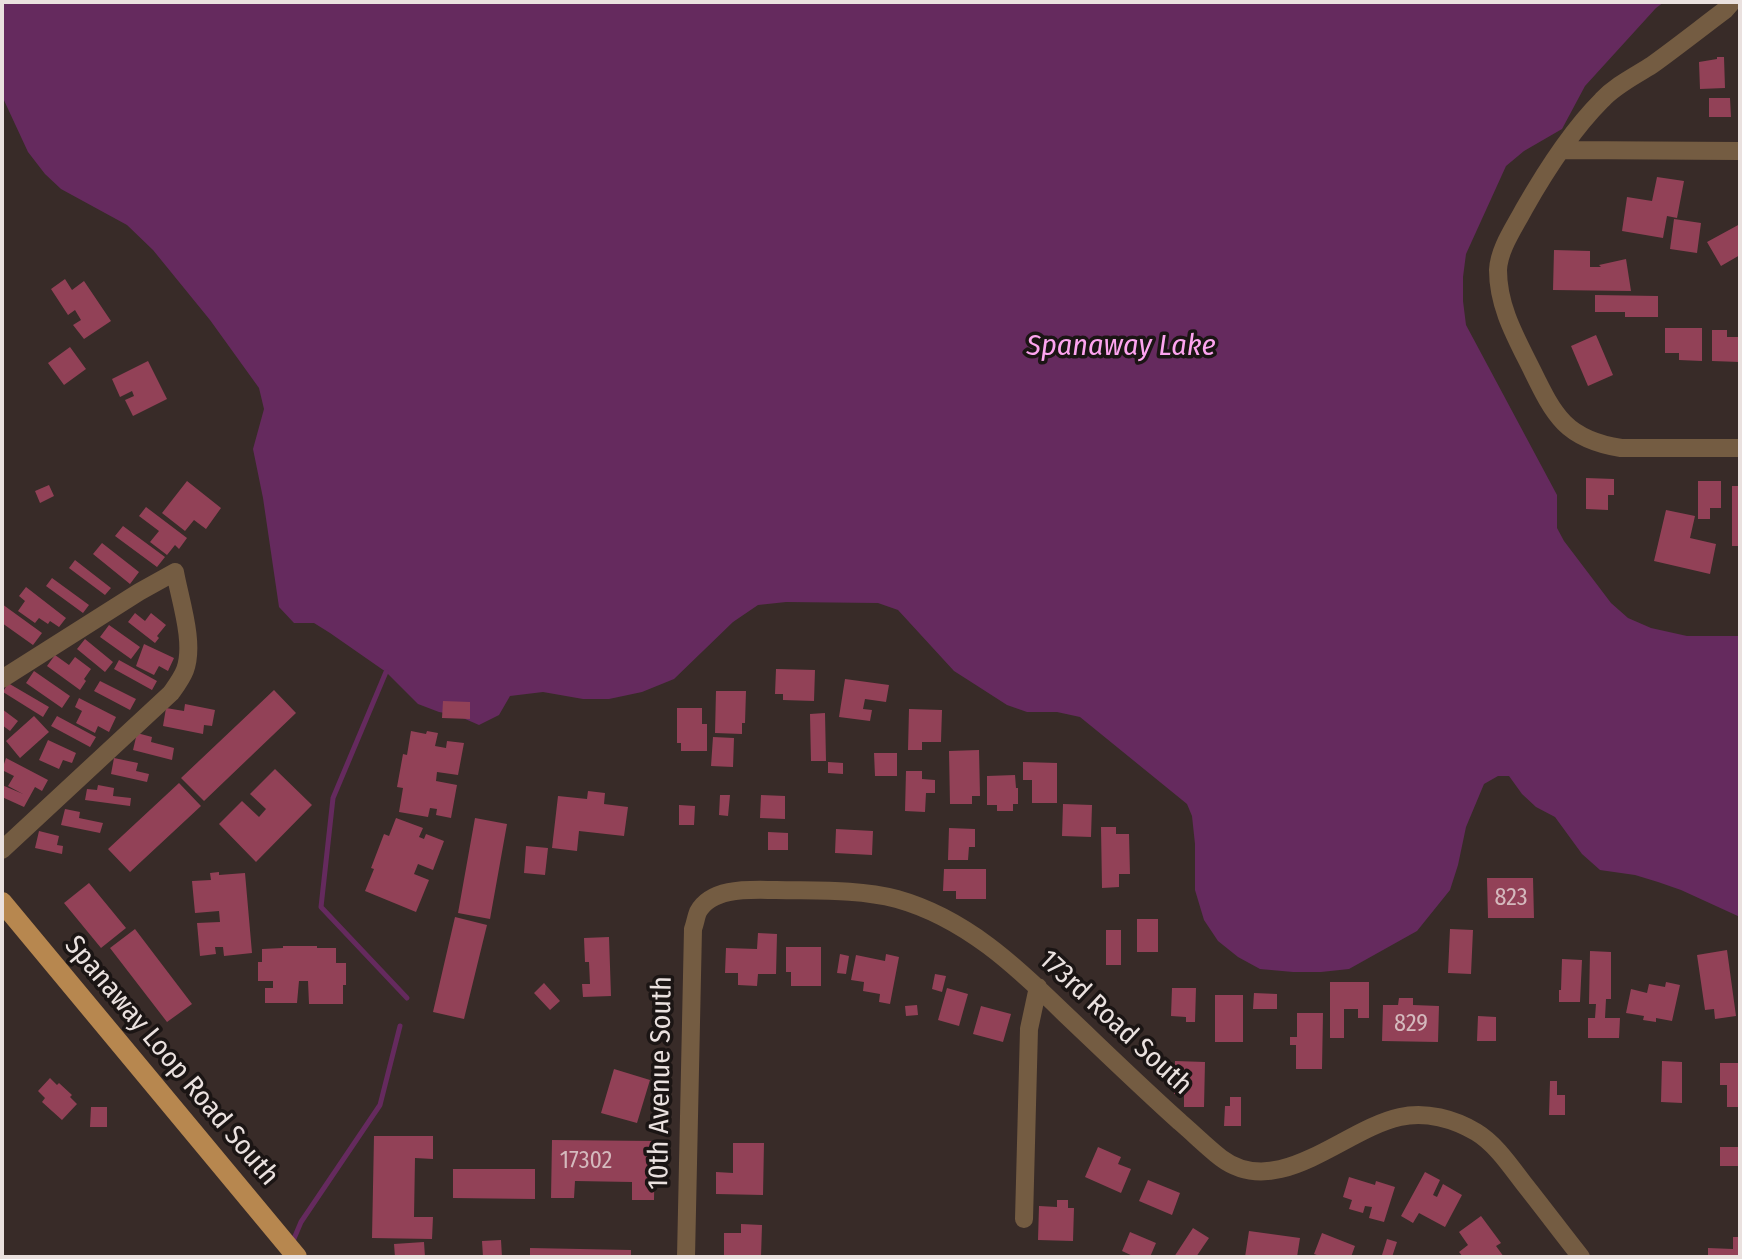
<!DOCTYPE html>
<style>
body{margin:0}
#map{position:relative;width:1742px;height:1259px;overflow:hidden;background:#382b28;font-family:"Fira Sans Condensed",sans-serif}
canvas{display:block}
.frame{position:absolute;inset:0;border:4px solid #eae1df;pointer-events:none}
</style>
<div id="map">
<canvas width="1742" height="1259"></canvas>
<div class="frame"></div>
</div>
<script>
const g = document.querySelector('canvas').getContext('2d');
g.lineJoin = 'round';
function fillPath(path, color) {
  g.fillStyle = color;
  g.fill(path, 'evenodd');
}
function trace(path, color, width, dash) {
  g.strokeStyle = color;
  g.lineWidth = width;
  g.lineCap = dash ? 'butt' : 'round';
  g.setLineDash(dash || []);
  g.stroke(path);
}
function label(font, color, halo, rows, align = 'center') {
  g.font = font + ' "Fira Sans Condensed",sans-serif';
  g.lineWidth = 7;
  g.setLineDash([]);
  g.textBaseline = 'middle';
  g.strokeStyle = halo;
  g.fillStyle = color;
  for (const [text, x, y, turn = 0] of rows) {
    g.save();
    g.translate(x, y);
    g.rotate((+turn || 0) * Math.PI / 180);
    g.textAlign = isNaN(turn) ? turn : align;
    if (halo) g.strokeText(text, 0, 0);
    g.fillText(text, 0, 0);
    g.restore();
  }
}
const water = new Path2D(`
 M2 2H1664L1656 8 1585 86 1562 129 1524 151 1506 166 1466 254 1463 277V301L1466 325 1557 495V528L1564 541 1611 603 1628 618 1651 628 1687 636H1740V917L1681 890 1658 882 1635 875 1600 870 1582 854 1555 817 1536 807 1522 794 1509 776H1498L1484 784 1466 827 1458 865 1450 890 1417 931 1349 969 1321 972H1293L1260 969 1238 957 1218 941 1204 920 1195 890V844L1192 816 1187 804 1080 717 1057 712H1027L1007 705 979 687 954 671 898 610 878 603 786 602 758 605 733 622 674 679 642 692 609 699H583L543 692 510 696 499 715 479 725 456 715 439 712 418 704 386 672 330 633 314 623H294L279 607 263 498 253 449 264 409 259 388 210 320 153 250 127 225 61 189 45 174 28 152 2 96Z`);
const stream = new Path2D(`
 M386 672 333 798 321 907 407 998
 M293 1241 301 1222 380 1105 400 1026`);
const building = new Path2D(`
 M1717 57H1724L1725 88 1700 89 1699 62 1717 59Z
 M1709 98H1730L1731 117H1709Z
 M1657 177 1684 181 1677 218 1667 216 1663 238 1622 231 1627 197 1652 201Z
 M1674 219 1701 223 1697 253 1670 249Z
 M1740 224V255L1721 266 1707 242Z
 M1554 250 1590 251V267H1601L1599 265 1626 259 1631 291 1553 290Z
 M65 279 72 290 84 281 111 321 84 339 73 325 81 320 75 310 68 315 51 289Z
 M1595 295 1658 296V317H1625V312H1595Z
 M1665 328H1702V361L1679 360V353H1665Z
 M1712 330H1727V337H1740V362L1712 361Z
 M1596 335 1613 375 1588 386 1571 346Z
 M70 347 86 369 64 385 48 363Z
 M148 361 167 399 133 416 125 400 134 396 132 391 120 397 112 379Z
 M1586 478 1614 479V495H1608V510L1586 509Z
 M187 481 221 508 206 529 194 520 185 531 162 513Z
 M1698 481H1721V508H1710V519H1698Z
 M49 485 54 496 40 503 35 491Z
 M1732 486H1740V546H1732Z
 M146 507 187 538 179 549 175 545 167 555 150 542 159 531 139 516Z
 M1666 510 1695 516 1690 538 1716 544 1710 574 1654 561Z
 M123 526 165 557 157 567 115 536Z
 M102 543 139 572 130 584 93 554Z
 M75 560 111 588 105 595 69 568Z
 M52 578 89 605 83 613 46 586Z
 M26 587 66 618 59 627 50 621 48 624 39 618 35 623 18 611 25 601 19 596Z
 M2 604 42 633 33 645 2 623Z
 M135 613 145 621 151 613 166 625 157 636 159 638 155 643 128 622Z
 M109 625 140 647 131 659 100 637Z
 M85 639 113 662 105 672 77 649Z
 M144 644 174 658 168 671 159 666 154 675 136 666Z
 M55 655 69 665 75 657 91 669 84 679 86 681 80 690 47 666Z
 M119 660 157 681 152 690 114 669Z
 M776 669 815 670 814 701 783 700V694H775Z
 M34 671 70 696 62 708 26 683Z
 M845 679 889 685 886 702 865 699 863 709 872 710 870 721 839 717Z
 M100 681 136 699 130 710 94 691Z
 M8 683 49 707 43 717 3 692Z
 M274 690 296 713 204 801 181 778Z
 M716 691H746L745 723H742V734L715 733Z
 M79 698 116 717 109 732 98 726 95 733 76 723 82 711 75 707Z
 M443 701 470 702V719L442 718Z
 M185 704 215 710 212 726 204 725 203 734 163 726 166 708 184 711Z
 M677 708H702V724H707V751H681V743H677Z
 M2 709 18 721 10 731 2 725Z
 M909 709 942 710 941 742H922V750H908Z
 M825 713 826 761H811L810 714Z
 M34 716 49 732 20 758 6 741Z
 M57 716 96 737 90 747 51 726Z
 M411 731 426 734 427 731 438 733 435 746 446 748 447 741 464 743 458 775 437 772 436 781 457 785 451 818 436 815 437 809 430 808 428 817 399 812 403 788 397 787 403 754 407 755Z
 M137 733 152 737 151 742 174 748 172 760 133 750Z
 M713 737 734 738 733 767 711 766Z
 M48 740 76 753 72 763 63 760 59 769 39 760Z
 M979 750 980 796H972V804H950L949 751Z
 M874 753H897V776H875Z
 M6 758 48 780 42 791 35 787 24 807 2 797V785L23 794 8 786 14 776 2 770Z
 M114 758 138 763 136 771 149 774 147 782 111 774Z
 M828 762 843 763V774L828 773Z
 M1023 762 1057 763V803H1032V780H1023Z
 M275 769 312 805 256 862 219 824 242 801 259 817 266 809 250 794Z
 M906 771H922V779L935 780V793H926L925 812 905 811Z
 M1015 775 1016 788H1018V804H1013V811H997V805H987V776Z
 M179 783 201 806 130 872 108 849Z
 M98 785 114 788 113 796 131 798 130 806 85 800 87 789 97 790Z
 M588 791 605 793 604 804 628 807 624 836 579 831 577 851 552 848 558 796 587 799Z
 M720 795H730L728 816 719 815Z
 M761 795 785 796V819L760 818Z
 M1063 804 1092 805 1091 837 1062 836Z
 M679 805 695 806 694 825H679Z
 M65 809 80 812 79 818 103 823 100 833 61 825Z
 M396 818 423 828 419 837 424 839 426 834 444 841 433 870 418 864 414 874 429 880 416 912 365 891 374 869 371 868 384 834 389 836Z
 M475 818 507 824 490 919 458 913Z
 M1101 827H1116V834H1129L1130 874H1119V887L1102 888Z
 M949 828 975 829V847H969L968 860H948Z
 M836 829 873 831 872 855 835 853Z
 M39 831 59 836 57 845 63 846 62 854 35 848Z
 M768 832 788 833V850H768Z
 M526 846 548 848 545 875 524 873Z
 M944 869H986V899H956V891H943Z
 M219 872V875L245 873 252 953 224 956 223 947H215L216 954 200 956 197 923 220 922 219 911 195 913 192 881 211 880 210 873Z
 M1487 878H1533L1534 918H1488Z
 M89 883 126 928 101 948 64 903Z
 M455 917 487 925 464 1019 433 1012Z
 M1137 919H1158V952H1137Z
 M135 929 192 1004 167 1022 110 948Z
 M1450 929 1473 930 1471 974 1448 973Z
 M1106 930H1121V965H1106Z
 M758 933 777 934 776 974H758L757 986 738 985V973H725L726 948 757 949Z
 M609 937 611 996 583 997 582 984H590L589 962H585L584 938Z
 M283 946H317V948H336V963H346V985H343V1004H309L308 981H299L297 1003H265V988H273V981H258V962H262V949L283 948Z
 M786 947H821V986H791V972H786Z
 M1727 950 1736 1016 1715 1019 1714 1009 1705 1010 1697 955Z
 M1590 951 1611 952V999H1606L1605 1018H1620L1619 1038H1588V1018H1595L1596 1004H1589Z
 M840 954 849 956 846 974 837 973Z
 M886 954 899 957 890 1004 879 1002 880 994 863 991 864 982 851 980 856 955 885 961Z
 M1562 959 1582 960 1580 1002H1559V990H1561Z
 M935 974 946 976 942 992 932 989Z
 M1330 982H1369V1018H1358V1009H1344V1038H1330Z
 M1666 982 1680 985 1672 1021 1656 1018V1022L1643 1020 1644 1016 1626 1013 1631 989 1647 993 1649 984 1665 987Z
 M544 983 560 1001 550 1010 534 993Z
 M947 988 968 994 959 1026 938 1020Z
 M1172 988H1196L1195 1022H1186V1017L1171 1016Z
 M1254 993 1277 994V1009H1253Z
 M1215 995H1243V1042H1215Z
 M1399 998H1413V1005L1439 1006 1438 1042 1382 1041 1383 1005H1398Z
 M917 1005 918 1015 906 1016 905 1006Z
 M981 1006 1011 1014 1003 1042 973 1034Z
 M1297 1013H1323L1322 1069H1296V1045H1290V1037H1297Z
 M1478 1016 1496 1017V1041H1477Z
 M1175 1061 1205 1062 1204 1107H1184V1094H1174Z
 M1662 1061 1682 1062V1103L1661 1102Z
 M1720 1063H1740V1107H1727V1085H1720Z
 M614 1069 650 1080 637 1123 601 1113Z
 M50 1078 57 1085 59 1083 72 1095 70 1097 77 1104 62 1120 42 1102 45 1098 38 1091Z
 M1550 1081H1557V1095H1565V1115H1549Z
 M1230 1097H1241V1126H1224L1225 1106H1230Z
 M91 1107H107V1127H90Z
 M374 1136H433V1159L415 1158 414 1217H433L432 1239 372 1238Z
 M552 1140 655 1141 654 1200H632V1182L575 1181 574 1198H551Z
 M733 1143H764L763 1195 716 1194V1172L733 1173Z
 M1098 1147 1121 1157 1118 1164 1131 1169 1121 1193 1085 1177Z
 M1720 1147H1740V1166H1720Z
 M453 1169H535V1199L453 1198Z
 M1425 1172 1440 1180 1433 1195 1437 1197 1443 1184 1462 1195 1445 1227 1419 1213 1413 1223 1401 1216Z
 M1349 1177 1375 1185 1376 1181 1395 1187 1384 1222 1369 1218 1372 1207 1365 1206 1363 1213 1349 1209 1352 1200 1343 1197Z
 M1148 1180 1180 1193 1172 1215 1139 1201Z
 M1057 1200H1068V1208H1074L1073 1241 1038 1240 1039 1206 1057 1207Z
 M1481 1216 1501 1243 1496 1246 1504 1257H1463L1459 1252 1468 1245 1459 1232Z
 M741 1224 762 1225 761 1257 724 1256V1233H741Z
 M1193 1228 1209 1238 1196 1257H1174Z
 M1249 1231 1300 1238 1297 1257H1245Z
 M1130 1232 1156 1243 1150 1257H1135L1122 1251Z
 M1322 1233 1355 1246 1351 1257H1322L1314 1254Z
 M1733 1237H1740V1257H1708V1248L1733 1249Z
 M1387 1239 1397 1242 1392 1257 1382 1255Z
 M501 1240 502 1257H483L482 1241Z
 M424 1242 425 1257H395L394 1244Z
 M530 1248 631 1250V1257H530Z`);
const street = new Path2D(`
 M1732 2 1725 10C1701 28 1677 47 1652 65 1635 76 1616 85 1602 100 1572 130 1545 172 1524 209 1514 228 1499 249 1498 270 1498 306 1515 336 1531 368 1554 415 1565 439 1621 448H1740
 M1562 150 1740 151
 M2 679 139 592 175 572C180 600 195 643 185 670 182 678 176 686 171 693L2 850
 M1024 1219 1029 1029 1038 987
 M686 1257 693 929C695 924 696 917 698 912 712 886 753 890 776 890 817 891 858 889 897 899 965 918 1016 966 1065 1014 1103 1050 1141 1087 1180 1122 1194 1134 1207 1147 1221 1158 1278 1201 1344 1129 1400 1117 1426 1111 1454 1119 1476 1132 1496 1144 1511 1167 1525 1185 1544 1209 1562 1233 1581 1257`);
const primary = new Path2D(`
 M2 902 297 1257`);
const numberNames = [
 ["823",1511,898],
 ["829",1411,1024],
 ["17302",586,1161]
];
const streetNames = [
 ["173rd Road South",1115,1023,43],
 ["Spanaway Loop Road South",171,1061,50],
 ["10th Avenue South",661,1083,-89]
];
const waterNames = [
 ["Spanaway Lake",1121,347]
];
fillPath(water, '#652a5e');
trace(stream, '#652a5e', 5);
fillPath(building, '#924157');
trace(street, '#745c42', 18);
trace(primary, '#b7874f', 20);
label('24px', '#d4b9bd', null, numberNames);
label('28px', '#eae1df', '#1b1514', streetNames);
label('italic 30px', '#fda4ef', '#1b1514', waterNames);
</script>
